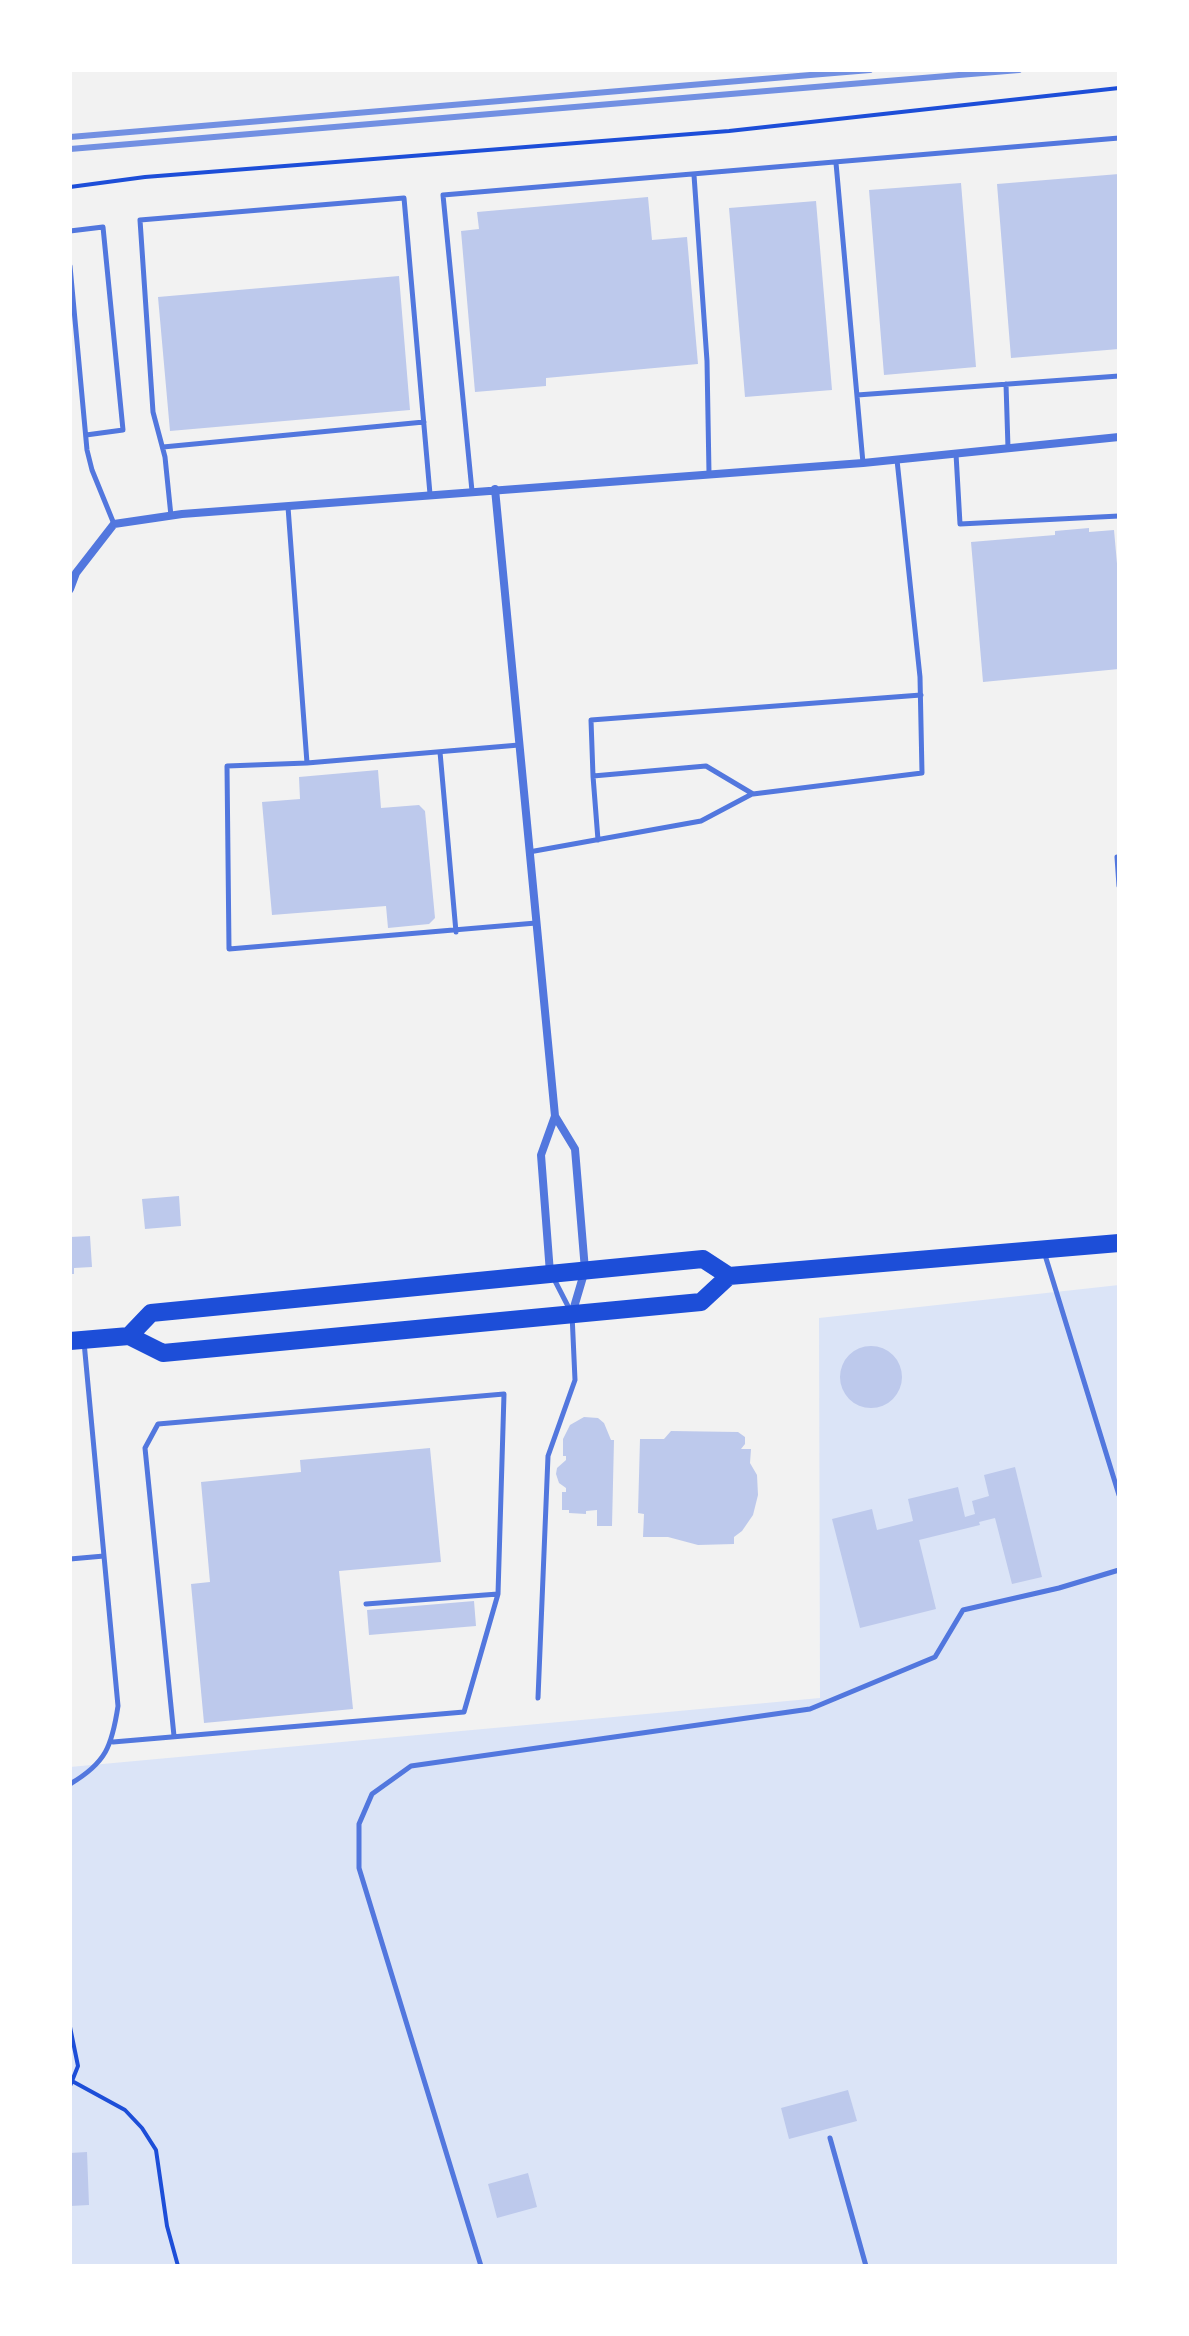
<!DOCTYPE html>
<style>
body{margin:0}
#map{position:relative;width:1189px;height:2336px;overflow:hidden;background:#f2f2f2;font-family:"Titillium Web",sans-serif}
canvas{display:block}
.frame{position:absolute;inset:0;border:72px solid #fff;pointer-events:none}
</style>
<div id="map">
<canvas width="1189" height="2336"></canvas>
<div class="frame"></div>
</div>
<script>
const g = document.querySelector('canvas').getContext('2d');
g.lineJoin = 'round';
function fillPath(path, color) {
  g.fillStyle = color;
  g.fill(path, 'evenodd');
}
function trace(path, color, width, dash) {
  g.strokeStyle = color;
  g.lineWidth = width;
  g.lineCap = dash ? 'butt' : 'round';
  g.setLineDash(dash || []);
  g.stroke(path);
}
const green = new Path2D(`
 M1119 1285V2266H70V1767L820 1698 819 1318Z`);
const building = new Path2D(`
 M1119 174V349L1011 358 997 184Z
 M961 183 976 367 884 375 869 190Z
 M648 197 652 240 687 237 698 364 546 378V386L475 392 461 231 479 229 477 212Z
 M816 201 832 390 745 397 729 208Z
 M399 276 410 410 170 431 158 297Z
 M1089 528V532L1114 530 1119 586V669L983 682 971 542 1055 535V531Z
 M378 770 381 808 419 805 425 811 435 918 429 924 388 928 386 906 272 915 262 802 300 799 299 777Z
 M179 1196 181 1226 145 1229 142 1199Z
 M90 1236 92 1267 74 1268V1274H70V1237Z
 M840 1377a31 31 0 1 1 62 0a31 31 0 1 1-62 0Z
 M584 1417 598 1418 604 1423 611 1440H614L612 1526H597V1510L586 1511V1514L569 1513V1510H562V1492H566V1488L559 1483 556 1474 557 1468 566 1460V1456H563V1439L570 1425Z
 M671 1431 738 1432 745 1437V1444L741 1449H751L750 1463 757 1475 758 1495 753 1515 742 1531 734 1537V1544L698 1545 668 1537H643L644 1514 638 1513 640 1439H664Z
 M430 1448 441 1562 339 1571 353 1709 204 1723 191 1584 210 1582 201 1482 301 1472 300 1460Z
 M1015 1467 1042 1577 1012 1584 995 1518 979 1522 980 1525 919 1540 936 1609 860 1628 832 1519 872 1509 877 1530 913 1521 908 1499 958 1487 965 1517 975 1514 972 1501 989 1496 984 1475Z
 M474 1601 476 1626 369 1635 367 1610Z
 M848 2090 857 2121 789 2139 781 2108Z
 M87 2152 89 2205 70 2206V2153Z
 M528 2173 537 2207 497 2218 488 2184Z`);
const path = new Path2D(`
 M70 187 145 177 729 131 1119 88
 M70 2027 78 2066 70 2086
 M72 2081 125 2110 142 2128 156 2150 167 2226 178 2266`);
const service = new Path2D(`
 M836 163 863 463
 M694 175 707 361 709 473
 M70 231 103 227 123 430 86 435
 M70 266 87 450 92 470 114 524
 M1006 384 1008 448
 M857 395 1119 376
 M163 447 424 422
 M956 454 960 524 1119 516
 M897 460 920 677 922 773 753 794 706 766 593 776 591 720 921 695
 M472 491 443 195 1119 138
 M288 507 307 763
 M171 516 165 457 153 412 140 220 404 198 430 494
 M519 745 307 763 227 766 229 949 536 923
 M440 752 456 932
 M593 776 598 840
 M529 852 701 821 752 794
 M1117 857 1119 886
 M1045 1255 1119 1495
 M70 1559 104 1556
 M538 1698 548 1456 575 1380 572 1314 553 1277
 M174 1736 145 1448 158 1424 504 1394 498 1594 366 1604
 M113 1742 464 1712 498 1594
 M70 1784C106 1763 112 1746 118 1706L84 1342
 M830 2138 866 2266
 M481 2266 359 1868V1824L372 1794 411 1766 810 1709 935 1657 963 1610 1059 1588 1119 1570`);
const minor = new Path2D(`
 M495 489 555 1116 541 1155 550 1273
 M70 589 76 573 114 524 182 514 863 463 1119 437
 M555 1116 575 1149 585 1270 572 1314`);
const primary = new Path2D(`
 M129 1336 151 1313 703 1259 729 1276
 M70 1341 129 1336 163 1353 701 1302 729 1276 1119 1243`);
const rail = new Path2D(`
 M70 137 870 70
 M70 149 1019 70`);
fillPath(green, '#dbe4f7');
fillPath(building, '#bdc9ec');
trace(path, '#1d4ed8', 4);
trace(service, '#5277de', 5);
trace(minor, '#5277de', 8);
trace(primary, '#1d4ed8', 18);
trace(rail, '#7290e2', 6);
</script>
